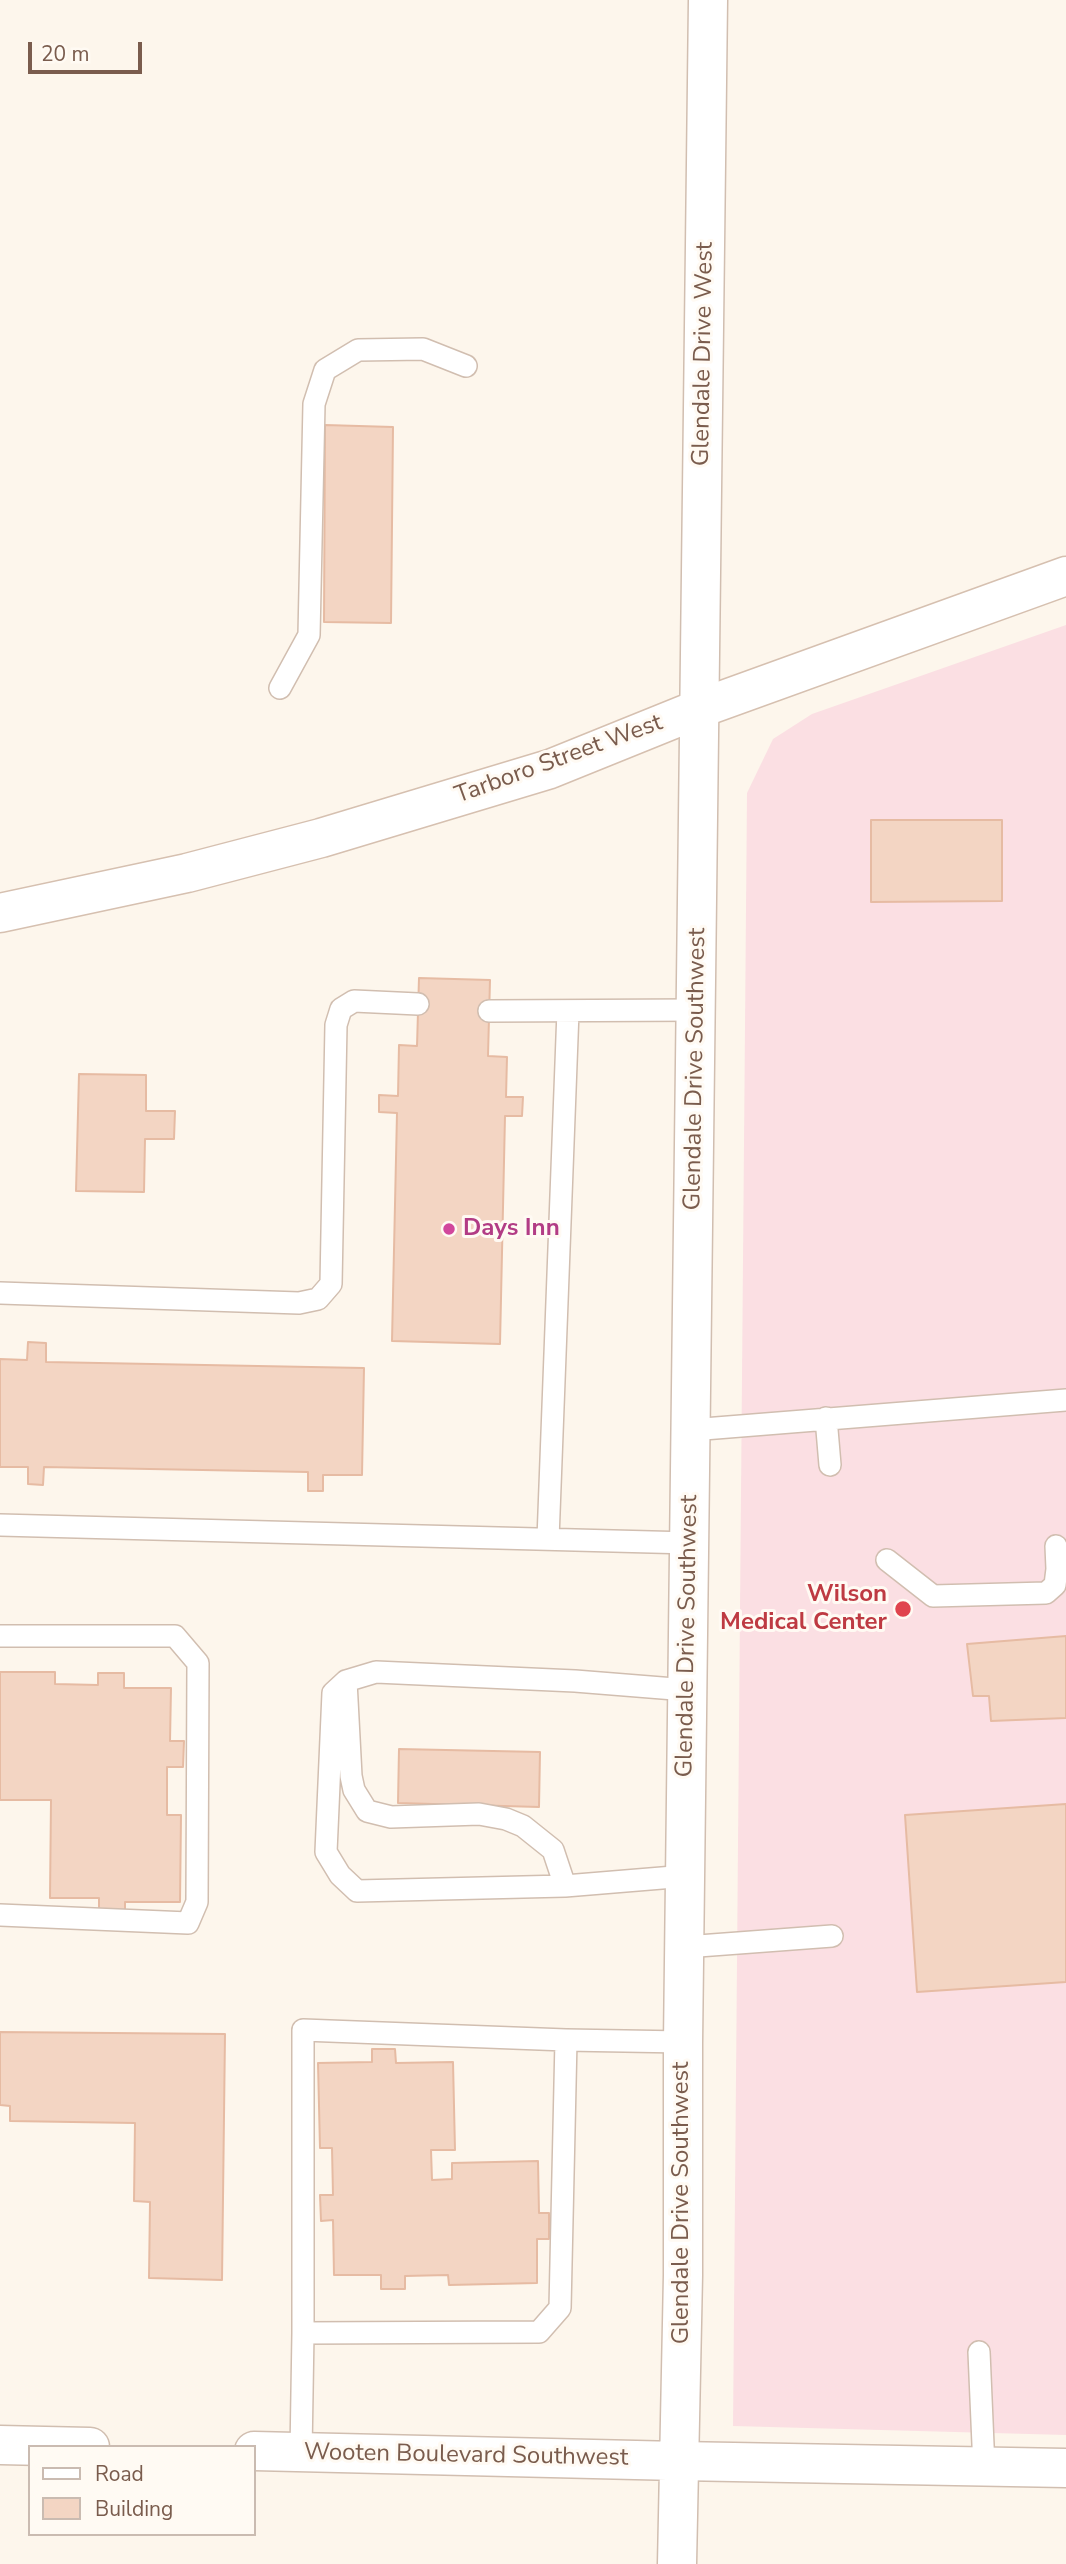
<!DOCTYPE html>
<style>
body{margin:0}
#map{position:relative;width:1066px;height:2564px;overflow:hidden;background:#fdf6ec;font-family:"Nunito Sans",sans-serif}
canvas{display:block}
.legend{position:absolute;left:28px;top:2445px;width:228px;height:91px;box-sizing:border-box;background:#fffaf3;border:2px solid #cabbb1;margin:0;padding:9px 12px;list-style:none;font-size:21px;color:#7a5c4d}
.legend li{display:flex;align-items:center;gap:14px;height:35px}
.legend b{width:35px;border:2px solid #cabbb1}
.scale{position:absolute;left:28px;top:42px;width:114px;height:32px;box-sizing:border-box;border:4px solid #7a5c4d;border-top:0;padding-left:9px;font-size:21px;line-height:24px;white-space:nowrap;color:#7a5c4d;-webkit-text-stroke:5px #fffaf3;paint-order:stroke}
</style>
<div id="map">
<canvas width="1066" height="2564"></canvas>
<ul class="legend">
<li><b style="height:9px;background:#fff"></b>Road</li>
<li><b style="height:19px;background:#f3d5c3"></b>Building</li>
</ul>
<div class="scale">20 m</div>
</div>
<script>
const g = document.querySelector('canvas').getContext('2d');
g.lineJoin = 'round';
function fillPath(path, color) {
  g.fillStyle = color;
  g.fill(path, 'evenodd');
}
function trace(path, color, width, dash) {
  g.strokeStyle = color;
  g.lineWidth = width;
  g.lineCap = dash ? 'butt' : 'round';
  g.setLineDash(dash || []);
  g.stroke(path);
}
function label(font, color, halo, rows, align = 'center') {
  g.font = font + ' "Nunito Sans",sans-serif';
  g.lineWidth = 6;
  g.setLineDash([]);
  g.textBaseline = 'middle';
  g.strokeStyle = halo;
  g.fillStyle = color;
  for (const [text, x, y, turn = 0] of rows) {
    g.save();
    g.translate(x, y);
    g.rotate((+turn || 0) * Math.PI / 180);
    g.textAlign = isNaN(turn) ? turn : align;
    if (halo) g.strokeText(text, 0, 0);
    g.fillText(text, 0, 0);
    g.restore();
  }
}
const medical = new Path2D(`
 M1066 625V2435L733 2426 747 793 773 739 812 714Z`);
const building = new Path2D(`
 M325 425 393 427 391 623 324 622Z
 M871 820H1002V901L871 902Z
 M419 978 490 980 488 1056 507 1057 506 1097H523L522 1116H505L500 1344 392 1341 397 1113 379 1112V1095L398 1096 399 1045 417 1046Z
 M79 1074 146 1075V1111H175L174 1139H145L144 1192 76 1191Z
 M28 1342 46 1343V1362L364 1368 362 1475H323V1491H308V1472L44 1467 43 1485 28 1484V1467H0V1359L27 1360Z
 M1066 1636V1718L991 1721 989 1696H973L967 1644Z
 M0 1672H55V1684L98 1685V1673H124V1688H171L170 1741H184L183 1767H167V1815H181L180 1902H125V1912H99V1898H50L51 1800H0Z
 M399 1749 540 1752 539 1807 398 1803Z
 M1066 1804V1982L917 1992 905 1815Z
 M0 2032 225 2034 222 2280 149 2278 150 2202 134 2201 135 2123 10 2121V2106L0 2105Z
 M372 2049H395L396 2063 453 2062 455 2150H431L432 2180 452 2179V2163L538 2161 539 2213H549V2239H537V2283L449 2285 448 2275 405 2276V2289H381V2275H334L333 2220 321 2221 320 2195H333L332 2148H320L318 2063 372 2062Z`);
const service = new Path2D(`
 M280 688 309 635 314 404 325 370 358 350 423 349 466 366
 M489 1011 697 1010
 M0 1293 299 1303 318 1299 331 1284 336 1025 341 1009 354 1001 418 1004
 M826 1418 830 1465
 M691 1430 1066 1400
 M0 1525 690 1543
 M548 1539 568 1011
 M887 1560 933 1596 1046 1593 1055 1585 1057 1569 1056 1546
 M0 1636H175L198 1663 197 1902 188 1923 0 1915
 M346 1681 351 1776 354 1790 367 1811 391 1817 479 1814 506 1819 523 1826 553 1850 565 1886
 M686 1876 565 1886 357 1891 340 1875 326 1852 333 1693 346 1681 376 1672 575 1681 687 1690
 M685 1947 832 1936
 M566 2040 560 2308 539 2332 303 2333V2030L566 2040 683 2042
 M979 2352 984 2468
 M301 2452 303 2333`);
const minor = new Path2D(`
 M678 2461 1066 2468`);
const tertiary = new Path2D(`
 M0 2445 90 2447
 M254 2451 678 2461
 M677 2564 683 2275V2042L708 0`);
const secondary = new Path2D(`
 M0 913 187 873 321 838 550 769 701 708 1066 576`);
const markers = [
 [449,1229,7,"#d1479c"],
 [903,1609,9,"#e0444e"]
];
const streetNames = [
 ["Glendale Drive West",704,354,-89],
 ["Tarboro Street West",559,760,-20],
 ["Glendale Drive Southwest",696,1069,-89],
 ["Glendale Drive Southwest",688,1636,-89],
 ["Glendale Drive Southwest",682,2203,-90],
 ["Wooten Boulevard Southwest",466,2456,1]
];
const hotelNames = [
 ["Days Inn",463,1229]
];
const healthNames = [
 ["Wilson",887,1595],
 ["Medical Center",887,1623]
];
fillPath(medical, '#fbdfe3');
fillPath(building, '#f3d5c3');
trace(building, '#e6bba3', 2);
trace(service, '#d1beb0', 24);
trace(minor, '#d1beb0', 41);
trace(tertiary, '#d1beb0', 41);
trace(secondary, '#d6c0b0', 41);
trace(service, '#fff', 21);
trace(minor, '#fff', 38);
trace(tertiary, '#fff', 38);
trace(secondary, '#fff', 38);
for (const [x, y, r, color] of markers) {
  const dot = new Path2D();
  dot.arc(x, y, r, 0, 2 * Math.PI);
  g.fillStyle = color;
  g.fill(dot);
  trace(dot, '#fffaf3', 2.5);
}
label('24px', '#7a5c4d', '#fffaf3', streetNames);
label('bold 24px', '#b23c85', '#fffaf3', hotelNames, 'left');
label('bold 24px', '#be3a42', '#fffaf3', healthNames, 'right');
</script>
